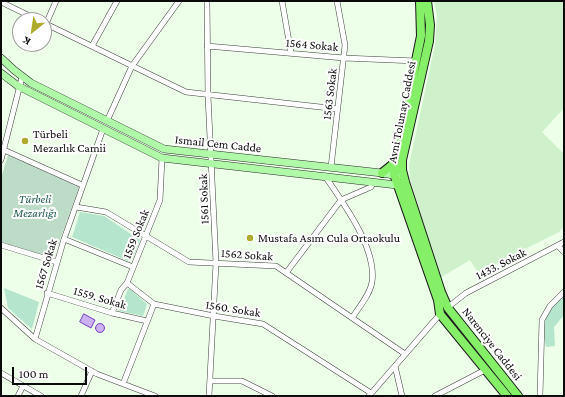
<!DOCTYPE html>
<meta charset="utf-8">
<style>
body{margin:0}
#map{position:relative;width:565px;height:397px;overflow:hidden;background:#edfee9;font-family:"Crimson Pro",serif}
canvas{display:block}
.frame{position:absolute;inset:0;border:2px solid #0a0a0a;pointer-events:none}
.north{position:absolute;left:12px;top:12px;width:40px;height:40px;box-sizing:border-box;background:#fff;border:1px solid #9d9d9d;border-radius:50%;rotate:210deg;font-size:11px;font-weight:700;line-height:16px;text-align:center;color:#0a0a0a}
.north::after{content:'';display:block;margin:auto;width:14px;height:18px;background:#afab2d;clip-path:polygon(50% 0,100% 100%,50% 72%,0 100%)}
.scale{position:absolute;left:12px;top:367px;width:75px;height:18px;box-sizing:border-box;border:2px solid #0a0a0a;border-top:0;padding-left:5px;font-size:12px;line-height:14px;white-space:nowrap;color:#0a0a0a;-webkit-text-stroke:3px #fff;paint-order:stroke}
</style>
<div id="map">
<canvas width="565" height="397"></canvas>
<div class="frame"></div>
<div class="north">K</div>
<div class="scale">100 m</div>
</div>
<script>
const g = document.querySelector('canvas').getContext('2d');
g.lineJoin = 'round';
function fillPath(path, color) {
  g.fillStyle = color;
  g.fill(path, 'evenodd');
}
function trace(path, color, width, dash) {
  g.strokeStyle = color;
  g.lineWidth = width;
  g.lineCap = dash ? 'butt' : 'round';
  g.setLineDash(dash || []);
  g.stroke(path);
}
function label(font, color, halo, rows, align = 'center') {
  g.font = font + ' "Crimson Pro",serif';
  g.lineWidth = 4;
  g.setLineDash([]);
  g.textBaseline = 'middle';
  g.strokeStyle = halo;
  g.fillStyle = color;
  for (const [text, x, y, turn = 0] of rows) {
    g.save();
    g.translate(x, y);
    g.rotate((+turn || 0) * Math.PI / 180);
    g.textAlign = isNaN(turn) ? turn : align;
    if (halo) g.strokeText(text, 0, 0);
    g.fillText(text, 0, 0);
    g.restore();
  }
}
const farmland = new Path2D(`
 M434 1H564V108L542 132 564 154V227L559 232 505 259 479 274 470 260 440 278 410 179 409 165 435 45 437 16Z`);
const green = new Path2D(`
 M80 212 104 216 140 240 133 258 128 261 72 237Z
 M4 288 39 302 32 329 8 308Z
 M128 289H130L147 304 143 316 119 311Z
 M564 295V315L554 327 555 346 546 347C541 320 546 314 564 295Z`);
const cemetery = new Path2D(`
 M8 155 79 187 53 259 1 242V178Z`);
const water = new Path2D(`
 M84 314 95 320 91 328 80 322Z
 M95.5 328a4.5 4.5 0 1 1 9 0a4.5 4.5 0 1 1-9 0Z`);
const street = new Path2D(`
 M207 1 208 96 216 263 209 396
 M282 1 291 53
 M1 2 38 20
 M44 23 186 92 338 109
 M46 24 56 1
 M92 46 117 1
 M207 46 344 58 416 61
 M107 121 132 66 179 1
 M4 150 82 185
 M1 160 22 77
 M331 167 345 45 337 1
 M325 176C343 203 377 248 372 282 370 295 359 307 352 318
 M76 207 106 212 189 262 276 266 405 354
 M64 239 133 267
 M1 245 57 262
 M558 246 564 252
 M286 273 341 200 371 187 374 182
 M127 283 154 304 214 316 263 324 371 393
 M47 293 112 313 147 321
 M1 308 35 339 97 374 155 396
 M447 308 466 293 564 242
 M112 313 121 290 127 283 160 200 162 158
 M35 339 64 239 103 129
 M395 366 402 396
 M1 373 41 396
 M210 381H242L272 396
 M123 384 154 304
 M18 396 23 386
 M81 396 92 371
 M369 396 441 313
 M435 396 485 370
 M540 396 542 320 550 306 564 292`);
const secondary = new Path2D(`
 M1 58 14 70 31 83 164 149 382 173 399 176
 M1 73 18 86 162 158 397 185`);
const primary = new Path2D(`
 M420 1 421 36 396 158 394 174 438 300 440 314 507 396
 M427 1 430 25 429 41 402 160V170L405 182 441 292 448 308 518 396
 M382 173 392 165 395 159`);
const markers = [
 [25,141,4,"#afab2d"],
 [250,238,4,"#afab2d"]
];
const streetNames = [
 ["1564 Sokak",312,45,5],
 ["1563 Sokak",330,94,-83],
 ["Avni Tolunay Caddesi",402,112,-79],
 ["Ismail Cem Cadde",218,144,6],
 ["1561 Sokak",204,199,-92],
 ["1559 Sokak",136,234,-68],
 ["1562 Sokak",247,255,4],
 ["1567 Sokak",46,264,-73],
 ["1433. Sokak",501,264,-27],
 ["1559. Sokak",100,298,16],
 ["1560. Sokak",233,309,9],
 ["Narenciye Caddesi",492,344,52]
];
const poiNames = [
 ["Türbeli",33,134],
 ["Mezarlık Camii",33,148],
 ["Mustafa Asım Cula Ortaokulu",258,238]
];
const parkNames = [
 ["Türbeli",35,199],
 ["Mezarlığı",35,213]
];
fillPath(farmland, '#cef1cb');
fillPath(green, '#b6e5cd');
fillPath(cemetery, '#bddcc8');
fillPath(water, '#cab1f1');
trace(water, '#753ec3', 1);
trace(street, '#3d3d3d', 6);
trace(secondary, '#2c2c2c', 8);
trace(primary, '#1b1b1b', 10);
trace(street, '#fff', 5);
trace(secondary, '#b0f9a8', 7);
trace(primary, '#86ef68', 8);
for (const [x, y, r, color] of markers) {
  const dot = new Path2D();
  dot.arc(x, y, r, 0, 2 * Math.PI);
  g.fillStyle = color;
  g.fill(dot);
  trace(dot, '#fff', 1.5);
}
label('12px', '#0a0a0a', '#fff', streetNames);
label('12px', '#0a0a0a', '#fff', poiNames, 'left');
label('italic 12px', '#205c51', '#fff', parkNames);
</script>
